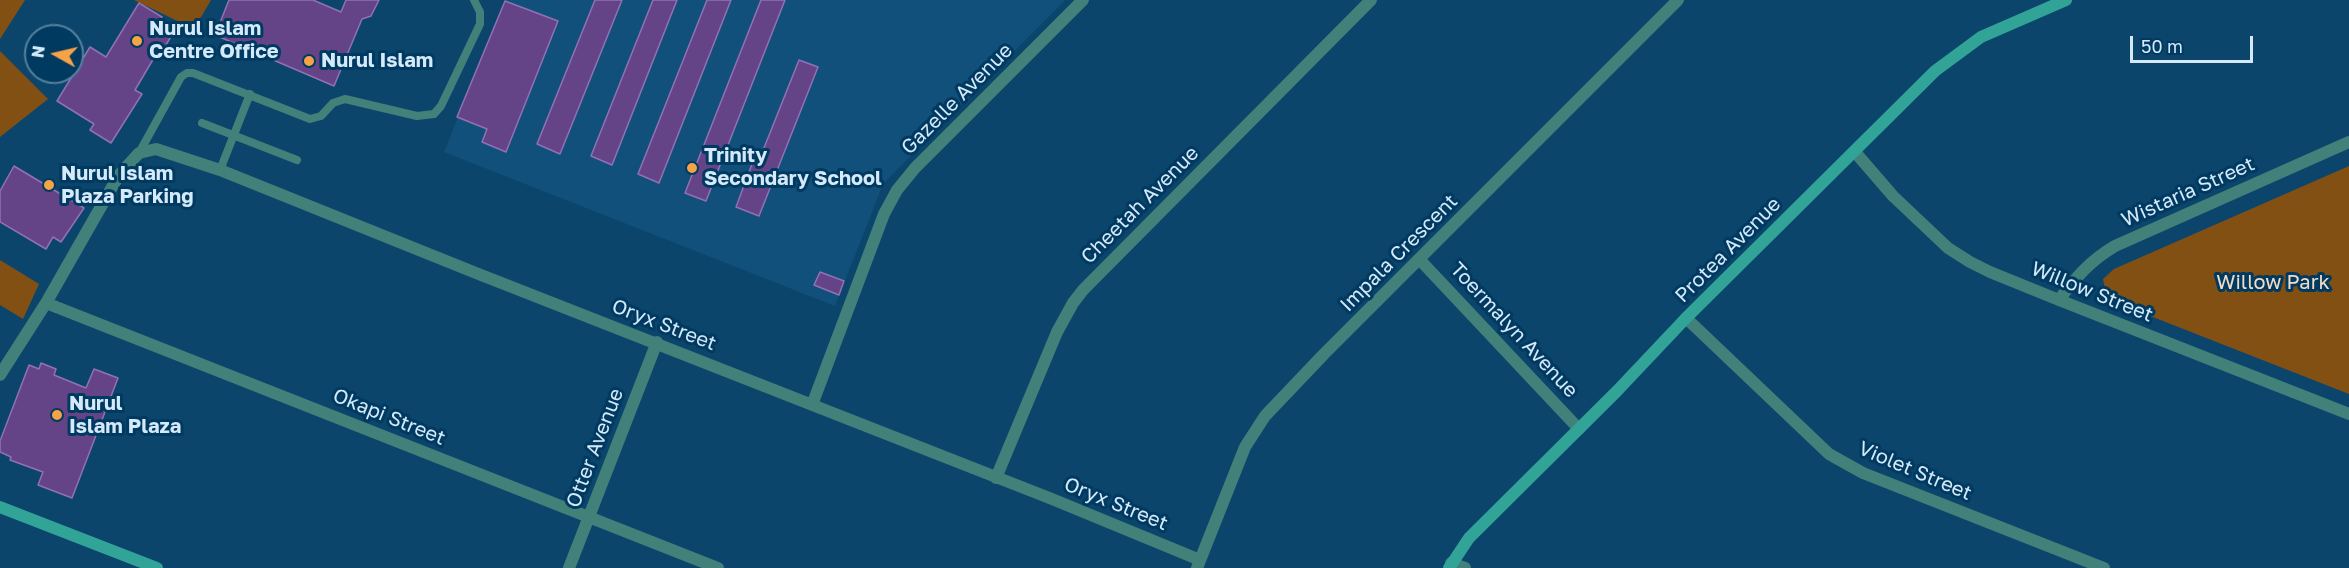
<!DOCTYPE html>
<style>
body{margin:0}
#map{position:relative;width:2349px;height:568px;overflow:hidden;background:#0c456c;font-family:"Golos Text",sans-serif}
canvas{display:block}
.north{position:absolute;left:24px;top:24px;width:60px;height:60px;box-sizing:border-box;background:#003a60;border:2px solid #55809e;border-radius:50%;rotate:278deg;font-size:16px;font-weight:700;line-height:24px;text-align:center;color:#d4e9fa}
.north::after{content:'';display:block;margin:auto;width:21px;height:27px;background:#f6a247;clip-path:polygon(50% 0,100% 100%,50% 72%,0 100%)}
.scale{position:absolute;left:2130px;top:36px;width:123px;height:27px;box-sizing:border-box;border:3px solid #d4e9fa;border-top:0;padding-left:8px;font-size:18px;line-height:21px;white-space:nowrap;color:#d4e9fa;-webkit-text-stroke:4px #003a60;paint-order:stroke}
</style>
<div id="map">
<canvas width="2349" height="568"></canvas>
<div class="north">N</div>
<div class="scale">50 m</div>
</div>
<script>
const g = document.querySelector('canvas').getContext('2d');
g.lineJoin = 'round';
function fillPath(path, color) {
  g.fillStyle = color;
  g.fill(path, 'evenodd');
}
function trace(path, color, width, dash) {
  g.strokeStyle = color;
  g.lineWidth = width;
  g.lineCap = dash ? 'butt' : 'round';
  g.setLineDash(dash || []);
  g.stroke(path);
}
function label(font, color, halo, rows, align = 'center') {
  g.font = font + ' "Golos Text",sans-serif';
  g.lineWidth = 6;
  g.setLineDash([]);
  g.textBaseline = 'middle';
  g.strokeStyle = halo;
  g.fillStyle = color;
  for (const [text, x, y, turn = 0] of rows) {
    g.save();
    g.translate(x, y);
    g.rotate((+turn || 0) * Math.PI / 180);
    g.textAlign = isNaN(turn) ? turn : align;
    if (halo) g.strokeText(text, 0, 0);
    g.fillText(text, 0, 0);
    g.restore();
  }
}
const built = new Path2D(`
 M505 0H1065L883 184 835 306 444 152Z`);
const green = new Path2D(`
 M0 0H25L0 39Z
 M134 0H211L194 29Z
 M0 51 48 99 0 137Z
 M2349 166V394L2107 299 2103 279 2114 269Z
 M0 260 39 284 23 319 0 305Z`);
const building = new Path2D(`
 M229 0H313L341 12 346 0H379L371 16 362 19 334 86 215 35Z
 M595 0H622L560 154 537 144Z
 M653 0H677L612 165 591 156Z
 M707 0H731L659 183 638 174Z
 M761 0H785L706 201 685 193Z
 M505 1 558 21 506 152 482 142 487 129 457 117Z
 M139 3 162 17 159 21 175 30 164 48 161 46 135 90 142 94 111 143 90 130 94 124 57 101 90 47 106 57Z
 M799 60 818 67 759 216 736 207 755 156 760 158Z
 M14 166 84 208 61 242 53 237 46 249 0 222V191Z
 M820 272 844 281 839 295 814 285Z
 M41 363 56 369 54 375 86 388 94 369 118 378 72 498 38 485 43 472 10 460 11 457 0 452V441L29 365 39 369Z`);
const lane = new Path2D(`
 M202 123 297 160
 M139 153 181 77 187 73H193L310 119 321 116 333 103 345 99 417 116 434 114 441 106 480 24V12L474 0
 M220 170 250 94`);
const street = new Path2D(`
 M1855 152 1893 196 1948 248 1970 262 1990 272 2059 300 2349 414
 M1420 260 1579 429
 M2059 300C2075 278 2091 260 2115 246L2349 142
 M46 303 718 568
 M1686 318 1829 454 1863 473 2104 568
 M0 375 46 303 119 175 139 153 156 149 220 170 476 273 1052 499 1200 560
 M812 405 884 214 897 190 915 168 1083 0
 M996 478 1057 332 1073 303 1083 290 1371 0
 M1451 563 1465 568
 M569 568 657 342
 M1197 568 1245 447 1265 416 1324 354 1678 0`);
const secondary = new Path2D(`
 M0 507 157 568
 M1449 568 1469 538 1617 391 1686 318 1935 71 1981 37 2066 0`);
const markers = [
 [137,41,6,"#f6a247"],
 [309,61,6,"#f6a247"],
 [692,168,6,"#f6a247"],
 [49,185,6,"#f6a247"],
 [57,415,6,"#f6a247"]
];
const poiNames = [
 ["Nurul Islam",149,29],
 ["Centre Office",149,52],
 ["Nurul Islam",321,61],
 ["Trinity",704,156],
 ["Secondary School",704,179],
 ["Nurul Islam",61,174],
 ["Plaza Parking",61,197],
 ["Nurul",69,404],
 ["Islam Plaza",69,427]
];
const streetNames = [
 ["Gazelle Avenue",957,99,-45],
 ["Wistaria Street",2188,192,-24],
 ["Cheetah Avenue",1140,205,-45],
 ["Protea Avenue",1728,250,-45],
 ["Impala Crescent",1399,253,-45],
 ["Willow Street",2092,292,22],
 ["Oryx Street",664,325,21],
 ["Toermalyn Avenue",1514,330,47],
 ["Okapi Street",389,417,22],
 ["Otter Avenue",595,448,-69],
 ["Violet Street",1915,471,23],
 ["Oryx Street",1116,504,22]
];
const parkNames = [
 ["Willow Park",2273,283]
];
fillPath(built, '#11507b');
fillPath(green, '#835013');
fillPath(building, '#644486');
trace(building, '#9171b6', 1.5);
trace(lane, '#418179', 8);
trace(street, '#418179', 12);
trace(secondary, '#31a397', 12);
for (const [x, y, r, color] of markers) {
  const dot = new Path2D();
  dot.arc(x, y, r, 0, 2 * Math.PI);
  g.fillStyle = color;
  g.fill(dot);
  trace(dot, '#003a60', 2);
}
label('bold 20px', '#d4e9fa', '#003a60', poiNames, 'left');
label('20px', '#d4e9fa', '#003a60', streetNames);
label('20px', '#f2dcc8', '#003a60', parkNames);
</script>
